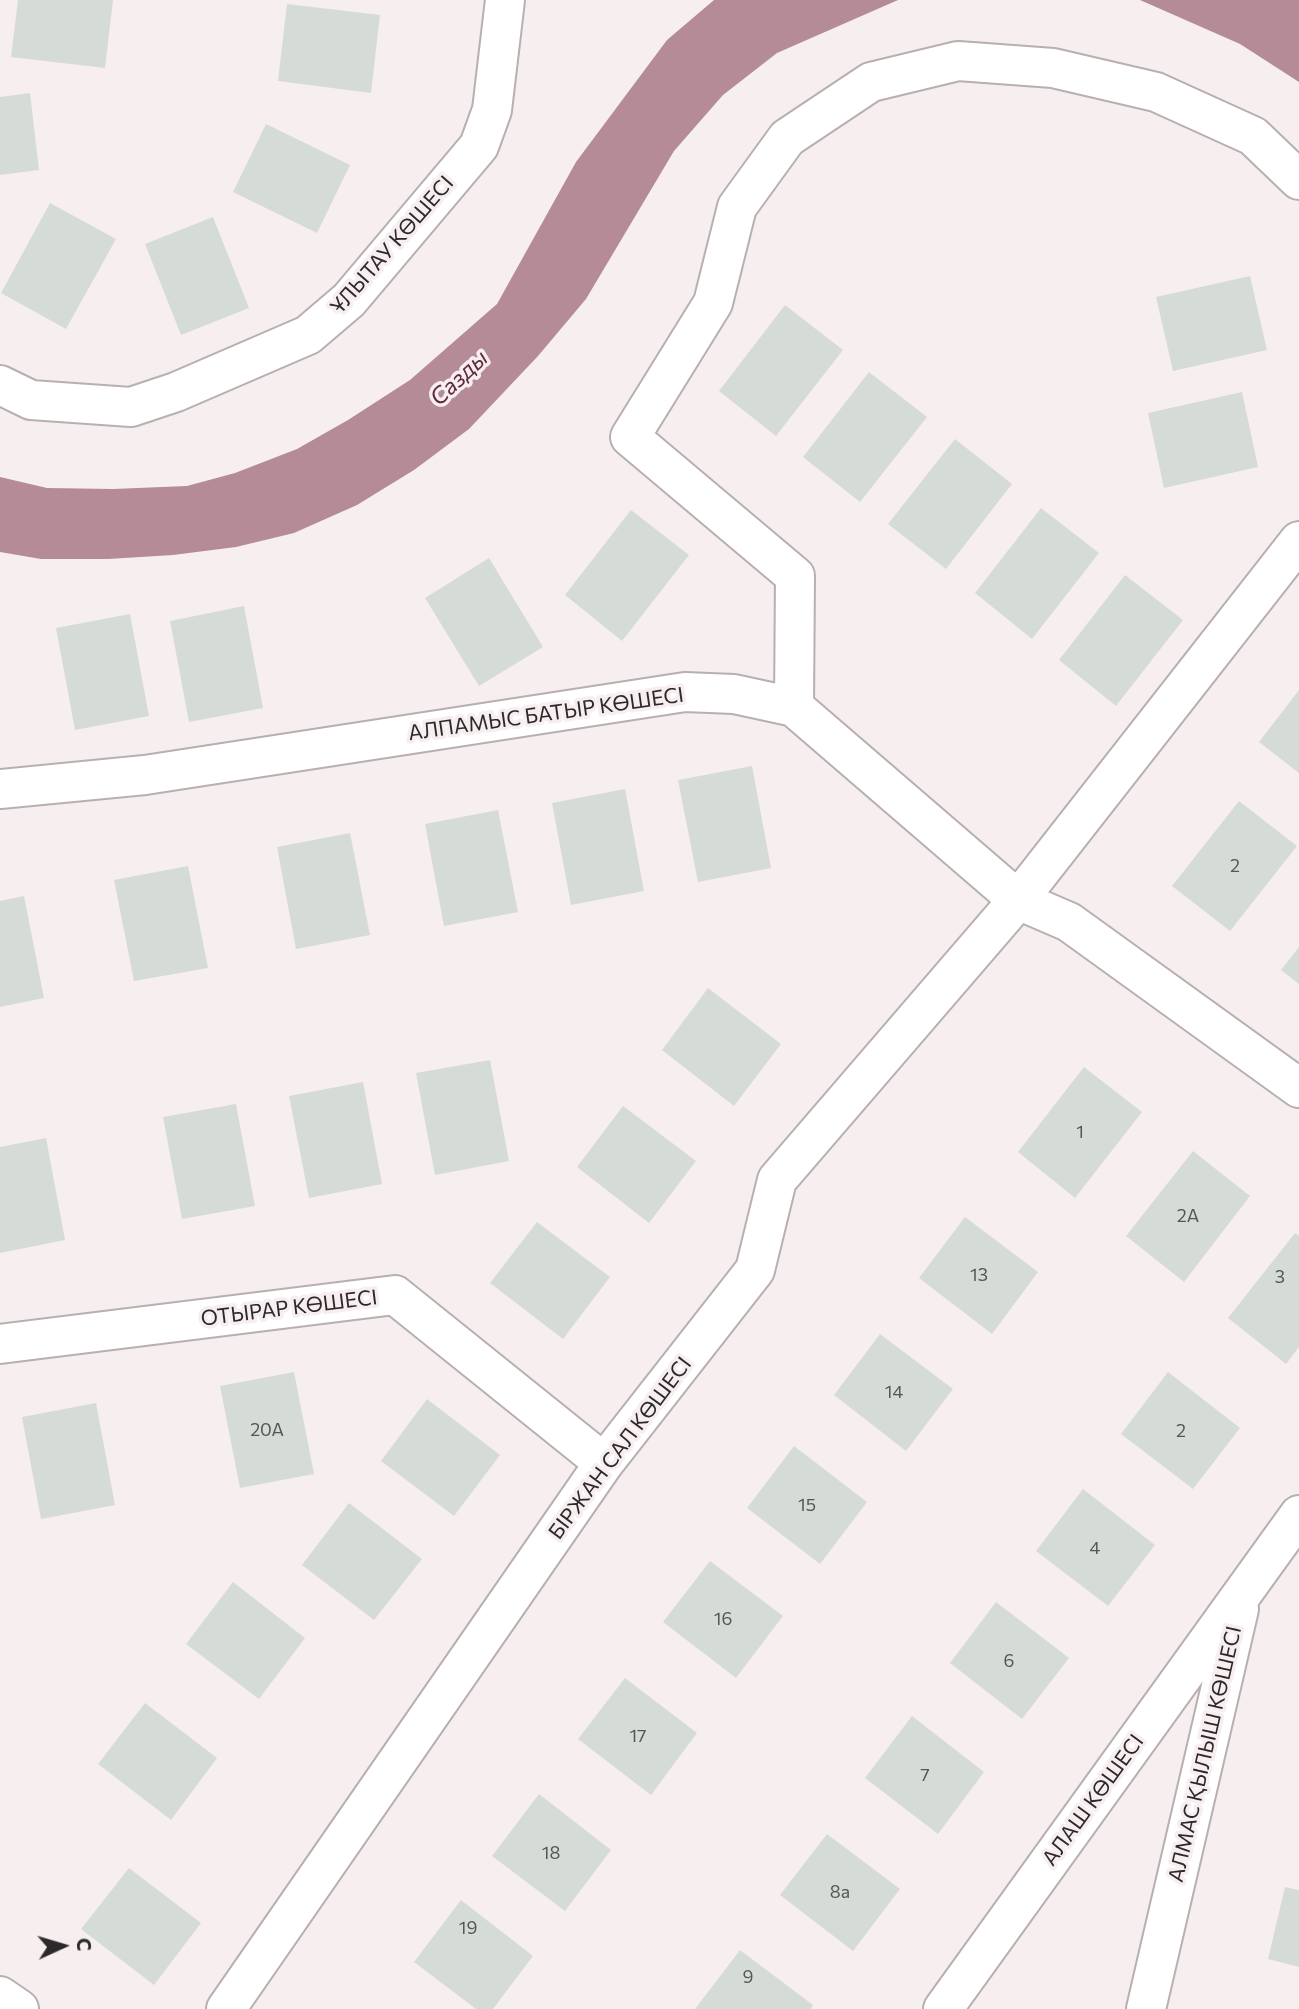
<!DOCTYPE html>
<meta charset="utf-8">
<style>
body{margin:0}
#map{position:relative;width:1299px;height:2009px;overflow:hidden;background:#f7eef0;font-family:Commissioner,sans-serif}
canvas{display:block}
.north{position:absolute;left:28px;top:1911px;width:70px;height:70px;-webkit-text-stroke:5px #f7eef0;paint-order:stroke;rotate:86deg;font-size:19px;font-weight:700;line-height:28px;text-align:center;color:#2c292a}
.north::after{content:'';display:block;margin:auto;width:24px;height:32px;background:#2c292a;clip-path:polygon(50% 0,100% 100%,50% 72%,0 100%)}
</style>
<div id="map">
<canvas width="1299" height="2009"></canvas>
<div class="north">С</div>
</div>
<script>
const g = document.querySelector('canvas').getContext('2d');
g.lineJoin = 'round';
function fillPath(path, color) {
  g.fillStyle = color;
  g.fill(path, 'evenodd');
}
function trace(path, color, width, dash) {
  g.strokeStyle = color;
  g.lineWidth = width;
  g.lineCap = dash ? 'butt' : 'round';
  g.setLineDash(dash || []);
  g.stroke(path);
}
function label(font, color, halo, rows, align = 'center') {
  g.font = font + ' Commissioner,sans-serif';
  g.lineWidth = 7;
  g.setLineDash([]);
  g.textBaseline = 'middle';
  g.strokeStyle = halo;
  g.fillStyle = color;
  for (const [text, x, y, turn = 0] of rows) {
    g.save();
    g.translate(x, y);
    g.rotate((+turn || 0) * Math.PI / 180);
    g.textAlign = isNaN(turn) ? turn : align;
    if (halo) g.strokeText(text, 0, 0);
    g.fillText(text, 0, 0);
    g.restore();
  }
}
const water = new Path2D(`
 M714 0H898L777 53 723 95 674 151 586 299 538 356 469 429 414 470 357 505 294 533 236 547 173 555 108 559H41L0 552V477L47 488 113 489 187 486 235 473 297 449 348 420 410 380 497 304 576 162 667 40Z
 M1140 0H1299V82L1240 44Z`);
const building = new Path2D(`
 M18 0H113L105 68 11 57Z
 M287 4 380 15 371 93 278 81Z
 M30 93 39 170 0 175V97Z
 M266 124 350 165 317 233 233 192Z
 M50 203 116 239 66 329 1 293Z
 M213 217 249 308 181 335 145 244Z
 M1250 276 1267 350 1173 371 1156 297Z
 M785 305 843 350 776 436 719 391Z
 M869 372 927 417 860 502 803 457Z
 M1242 392 1258 467 1164 488 1148 413Z
 M955 439 1012 484 946 569 888 524Z
 M1041 508 1099 553 1032 639 975 593Z
 M631 510 689 555 622 641 565 595Z
 M489 558 543 647 479 686 425 598Z
 M1125 575 1183 620 1116 706 1059 660Z
 M244 606 263 708 189 722 170 621Z
 M130 614 149 716 75 730 56 628Z
 M1299 690V773L1259 742Z
 M752 766 771 868 698 882 678 780Z
 M625 789 644 891 571 905 552 803Z
 M1239 801 1297 846 1230 931 1172 886Z
 M498 810 518 912 444 926 425 824Z
 M350 833 370 935 296 949 277 847Z
 M188 866 208 968 134 981 114 880Z
 M24 896 44 998 0 1007V901Z
 M1299 947V984L1281 970Z
 M708 988 781 1044 734 1106 662 1050Z
 M490 1060 509 1161 435 1175 416 1073Z
 M1084 1067 1142 1112 1075 1198 1018 1152Z
 M363 1082 382 1184 309 1198 289 1096Z
 M236 1104 255 1206 182 1219 163 1117Z
 M623 1106 696 1161 649 1223 577 1167Z
 M46 1138 65 1240 0 1253V1147Z
 M1193 1151 1250 1196 1184 1282 1126 1236Z
 M965 1217 1038 1272 992 1334 919 1278Z
 M537 1222 610 1277 563 1339 490 1283Z
 M1295 1233 1299 1236V1347L1286 1364 1228 1318Z
 M880 1334 953 1389 906 1451 834 1395Z
 M294 1372 314 1474 240 1488 220 1386Z
 M1168 1372 1240 1428 1193 1489 1121 1434Z
 M427 1399 500 1455 454 1516 381 1461Z
 M96 1403 115 1505 41 1519 22 1417Z
 M794 1446 867 1502 820 1564 747 1508Z
 M1083 1489 1155 1545 1108 1606 1036 1551Z
 M349 1503 422 1559 374 1620 302 1565Z
 M710 1561 783 1616 736 1678 663 1622Z
 M233 1582 305 1638 259 1699 186 1644Z
 M996 1602 1069 1658 1022 1719 950 1663Z
 M625 1678 697 1733 651 1795 578 1739Z
 M145 1703 217 1758 171 1820 98 1764Z
 M912 1716 984 1772 938 1834 865 1778Z
 M539 1794 611 1850 565 1911 492 1856Z
 M827 1834 900 1889 853 1951 780 1895Z
 M129 1868 201 1923 154 1985 81 1929Z
 M1285 1887 1299 1890V1967L1268 1959Z
 M461 1900 533 1956 493 2009H476L414 1962Z
 M740 1950 813 2005 811 2009H695Z`);
const minor = new Path2D(`
 M0 385 31 400 131 407 176 392 308 335 349 300 479 146 492 110 505 0
 M794 707 795 576 630 437 713 303 737 207 787 138 871 82 958 61 1053 68 1156 92 1253 136 1299 180
 M0 789 145 775 685 692 734 694 794 707 1018 900 1069 922 1299 1088
 M0 1344 395 1295 604 1463
 M0 1996 19 2009
 M226 2009 604 1463 755 1270 777 1180 1018 900 1299 541
 M943 2009 1299 1515
 M1146 2009 1239 1609`);
const numberNames = [
 ["2",1235,866],
 ["1",1080,1132],
 ["2А",1188,1216],
 ["13",979,1275],
 ["3",1280,1277],
 ["14",894,1392],
 ["20А",267,1430],
 ["2",1181,1431],
 ["15",807,1505],
 ["4",1095,1548],
 ["16",723,1619],
 ["6",1009,1661],
 ["17",638,1736],
 ["7",925,1775],
 ["18",551,1853],
 ["8а",840,1892],
 ["19",468,1928],
 ["9",748,1977]
];
const streetNames = [
 ["ҰЛЫТАУ КӨШЕСІ",392,245,-49],
 ["АЛПАМЫС БАТЫР КӨШЕСІ",546,714,-8],
 ["ОТЫРАР КӨШЕСІ",289,1308,-7],
 ["БІРЖАН САЛ КӨШЕСІ",620,1448,-53],
 ["АЛМАС ҚЫЛЫШ КӨШЕСІ",1205,1754,-77],
 ["АЛАШ КӨШЕСІ",1093,1800,-54]
];
const waterNames = [
 ["Сазды",459,378,-43]
];
fillPath(water, '#b48b97');
fillPath(building, '#d5dcd7');
trace(minor, '#b8afb1', 42);
trace(minor, '#fff', 38);
label('18px', '#565655', null, numberNames);
label('21px', '#2c292a', '#f7eef0', streetNames);
label('italic 23px', '#5f293d', '#f7eef0', waterNames);
</script>
